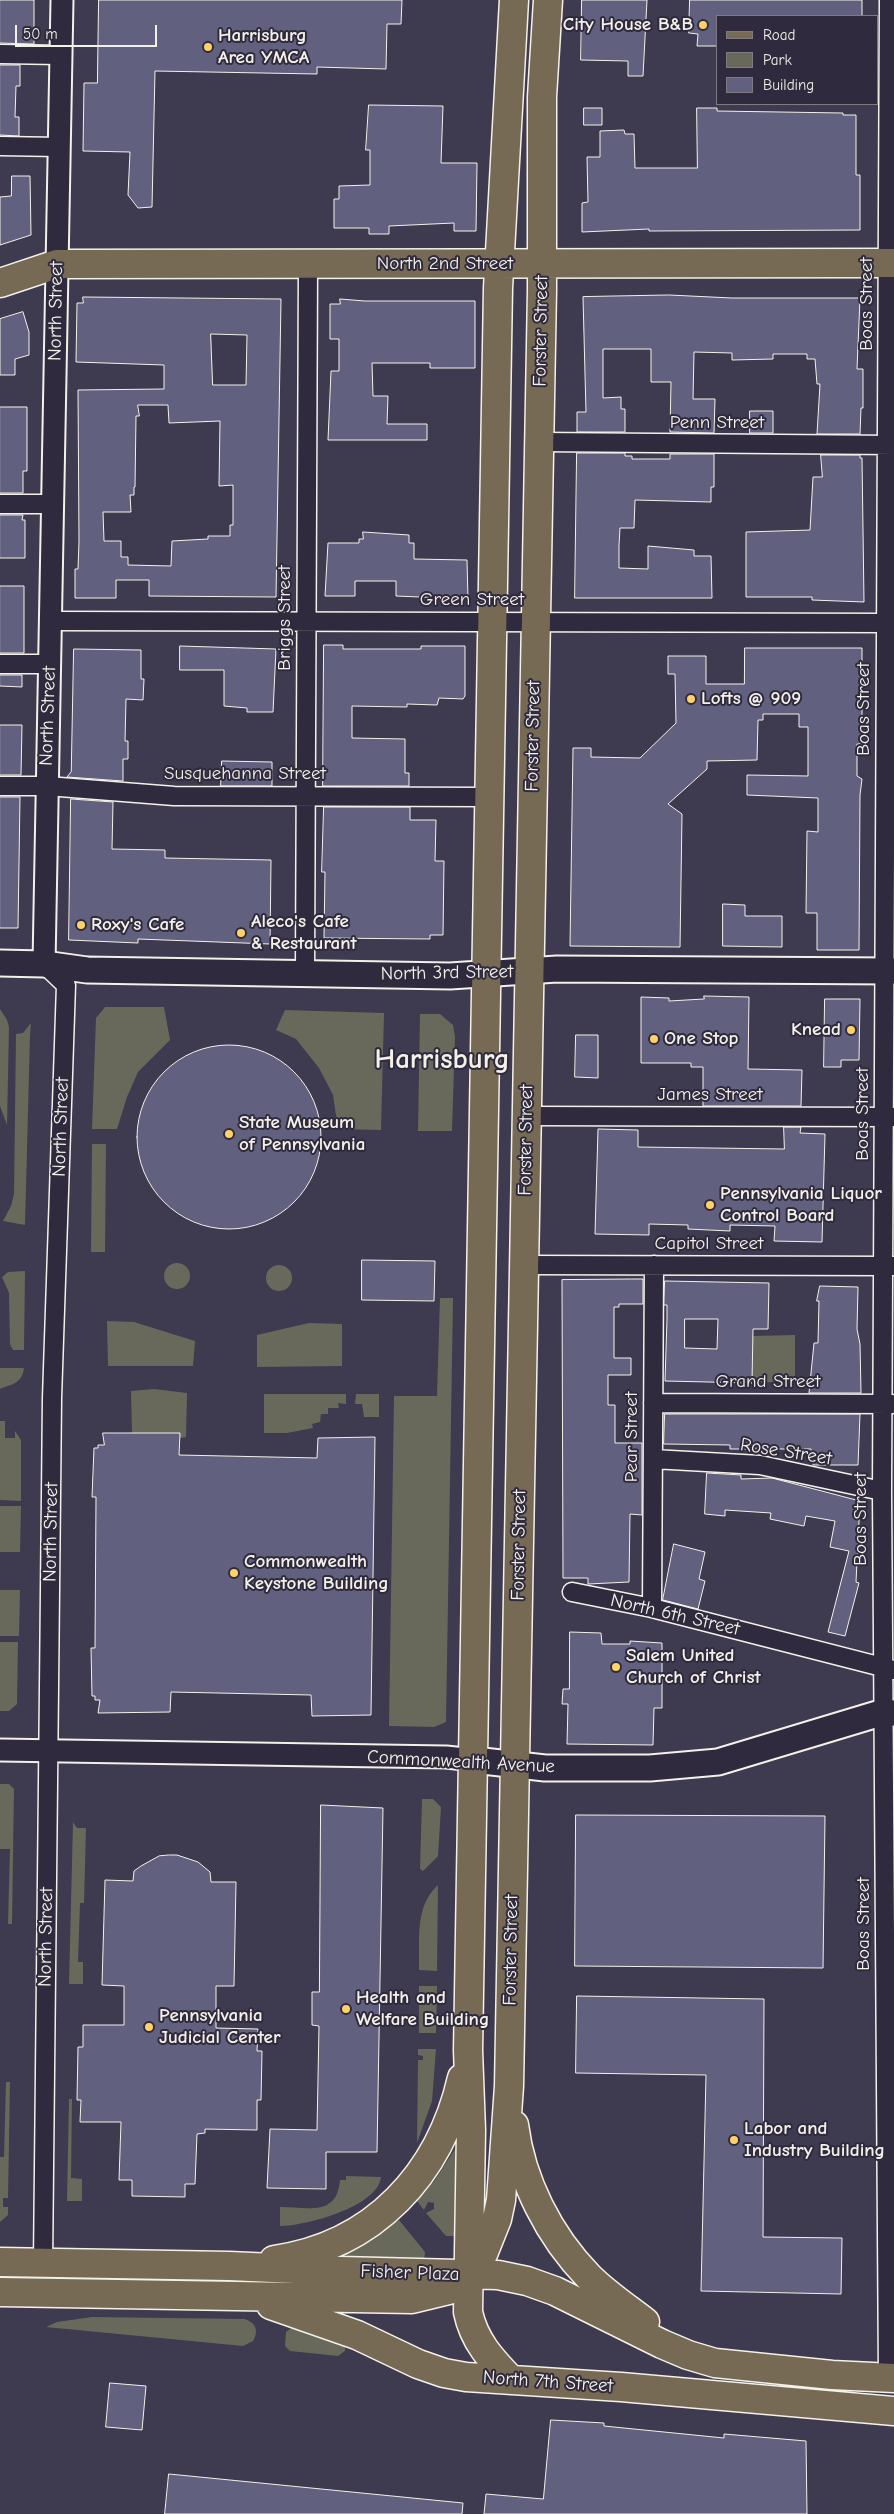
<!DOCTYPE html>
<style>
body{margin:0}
#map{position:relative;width:894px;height:2514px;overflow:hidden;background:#3e3a50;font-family:"Comic Neue",sans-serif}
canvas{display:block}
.legend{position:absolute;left:716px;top:15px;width:162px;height:90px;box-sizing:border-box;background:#2f2a3d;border:1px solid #7e7a81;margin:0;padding:6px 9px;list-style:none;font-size:15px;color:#f4f1e8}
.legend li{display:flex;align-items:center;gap:10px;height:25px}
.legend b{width:25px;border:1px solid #7e7a81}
.scale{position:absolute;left:15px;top:25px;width:142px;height:22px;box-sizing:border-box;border:2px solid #f4f1e8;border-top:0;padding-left:6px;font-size:15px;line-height:18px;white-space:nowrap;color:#f4f1e8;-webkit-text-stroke:4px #2f2a3d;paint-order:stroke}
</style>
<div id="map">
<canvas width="894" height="2514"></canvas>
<ul class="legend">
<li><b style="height:6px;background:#766a55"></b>Road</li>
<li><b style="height:14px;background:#68695b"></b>Park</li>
<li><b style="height:14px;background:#61607e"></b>Building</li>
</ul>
<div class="scale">50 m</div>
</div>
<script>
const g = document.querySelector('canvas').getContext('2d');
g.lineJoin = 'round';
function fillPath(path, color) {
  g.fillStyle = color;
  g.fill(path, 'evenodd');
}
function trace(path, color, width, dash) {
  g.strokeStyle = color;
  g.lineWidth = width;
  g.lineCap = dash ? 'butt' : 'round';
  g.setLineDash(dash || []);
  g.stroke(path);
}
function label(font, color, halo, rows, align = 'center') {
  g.font = font + ' "Comic Neue",sans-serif';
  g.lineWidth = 4;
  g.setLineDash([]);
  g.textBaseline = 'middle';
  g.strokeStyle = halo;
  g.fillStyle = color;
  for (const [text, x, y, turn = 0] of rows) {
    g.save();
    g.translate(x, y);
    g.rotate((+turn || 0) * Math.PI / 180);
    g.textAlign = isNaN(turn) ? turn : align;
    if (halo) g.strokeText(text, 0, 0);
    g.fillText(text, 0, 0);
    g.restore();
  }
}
const green = new Path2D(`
 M105 1007H164L170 1040 138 1072 127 1097 117 1129H92L96 1018Z
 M0 1009 7 1020 9 1027 7 1125 0 1106Z
 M285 1010 384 1013 381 1130 338 1129 333 1095 319 1068 296 1039 276 1030Z
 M420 1014H440L453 1025 455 1037 452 1131H418Z
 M31 1023 30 1035 25 1225 3 1221 11 1206 14 1194 16 1034 23 1033Z
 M92 1144H106L105 1252H91Z
 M164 1276a13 13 0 1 1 26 0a13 13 0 1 1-26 0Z
 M266 1278a13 13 0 1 1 26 0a13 13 0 1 1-26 0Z
 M25 1271 24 1350H13L10 1344 9 1293 2 1277 8 1272Z
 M440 1298H453L446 1722 434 1727 389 1726 394 1396H437Z
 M107 1321 134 1322 195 1341 193 1366H108Z
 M309 1323 342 1324V1366L257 1367V1335Z
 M795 1335V1381L752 1383 753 1336Z
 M0 1368H24C22 1384 12 1384 0 1389Z
 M154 1389 187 1393 186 1437 180 1438 179 1433H132L131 1391Z
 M264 1394H346V1404L338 1403 339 1408H328V1414H321L320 1422 312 1424 313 1428 287 1433H264Z
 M356 1394H379V1417H364L362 1404H355Z
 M0 1421H5V1438H15V1431L21 1440V1501L0 1500Z
 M0 1506H21L20 1552H0Z
 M0 1590H20L19 1636H0Z
 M0 1642H18L17 1704 9 1711H0Z
 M0 1784H9L14 1789 12 1924H8L10 1849H0Z
 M422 1799H433L441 1807 438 1856 423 1871 420 1869Z
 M73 1822 77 1828H86L84 1903H80L78 1962H83V1984H69Z
 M438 1885 437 1971 419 1970C420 1940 414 1907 438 1885Z
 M419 1986H437L436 2033H419Z
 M418 2049H436L432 2101 417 2143 418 2060H423V2056L418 2055Z
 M6 2082H10L8 2198H3V2207H8V2215L0 2222V2157H4Z
 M69 2099H72L71 2178 82 2179V2201H67Z
 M455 2149 456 2236H446L426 2213 434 2209V2203L428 2202 424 2210 417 2201 435 2180Z
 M346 2176 381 2177C378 2207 305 2226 280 2226V2207C308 2207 337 2217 340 2180H346Z
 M399 2220 425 2252 424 2260 334 2259 333 2256 367 2241Z
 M92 2317 245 2319C256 2323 259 2331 253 2341L243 2346 46 2327 57 2322Z
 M294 2326 345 2344V2351L338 2356 290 2351 285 2346 286 2332Z`);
const building = new Path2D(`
 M0 0H34V44L0 43Z
 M99 0H402L401 24H387L386 69 317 67V74L155 71 152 207 138 208 128 195 130 152 83 151 84 83H97Z
 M582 0H647L643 76H628V61L581 60Z
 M690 0H862V16H718V46H697L698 34 689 33Z
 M0 65H20V86H16L15 117H19V136L0 135Z
 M369 105 443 106 441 163H477L476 231H454V223L389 226V234H369V228H334V199H339V186L370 185V150H366Z
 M584 108H602V125H584Z
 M697 108H717V111L843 113V115H856V175H860V230L649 231V229L582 232V203L588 202 587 157H600V131L624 130 625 134H634L635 168H697Z
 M12 176H30L31 235 0 245V197L11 196Z
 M669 295 732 298H860L857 369H863V408H861L860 434H817L820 384H817L815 359H807V354H773V359L732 360V353L694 352 693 399H715L714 433 670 432 671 382H651V349H603V398L621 397V409H625V432H577V412H586L583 297Z
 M83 297 281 299 276 597 149 596V580H116V598H75V569H78L79 541 78 390 164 389V365L76 362 77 303H83ZM211 334 247 335 246 385H213ZM138 405H168L169 423 220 421 219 486 233 485V525H230V536H208V539L172 541 171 566 128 565V557H121V541H104L103 512H131L130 495H134V487H135L136 416H139Z
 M340 299 365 301H475V368H430V363H372L373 396H388L387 424H427V440H328L331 371H339V339H330V304H340Z
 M23 312 29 332V355L15 359V375H0V319Z
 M0 407H27V471H23V493H0Z
 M750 411H773V433H750Z
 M577 453H625V456H632V459H670V454H714V487H711V502L635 500 634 528H620L619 545V568L648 569V546L694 550V556H711L712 598H575Z
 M821 455H860V458H862L864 602 812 600V597H746V532L810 530 813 477H822Z
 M0 515H23L22 520H25V558H0Z
 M363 532 409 535V543H414V559L467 560 468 599 396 596V581H355V596H325L328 543H359V539H363Z
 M0 586H24V653H0Z
 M324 645H343V649H421V646H465V696L463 699 439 698 437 705 407 704V707L352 706V738L405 739V773H409V786H323Z
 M180 646 276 649 273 712H247V708L224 706V670H180Z
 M745 648H862V744H857V776L862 779 860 795 859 950H817V913H806L807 831 818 832V798L747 795V775L808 776V727H799V714H763V720H758L757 760 707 761V769L668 804 682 814 680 947 570 946 573 748H591V757L640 758 676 723 675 674H668V656H706V684H744Z
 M74 649 141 650V679H144L143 700 126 699 125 741H128V759H123V781L67 777 71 772Z
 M0 675H22V687L0 686Z
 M0 725H22L21 775H0Z
 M222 761 272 762V786H221Z
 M0 797H20L18 928H0Z
 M71 799 113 802 112 849 165 850V858L271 860 270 944 138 939V943L69 940Z
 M324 807H410V820H436L435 861H444L443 935H430V939L324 938 325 872H322Z
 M723 904 745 905V916H782V947L723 946Z
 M704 996 749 997 748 1069 802 1070 801 1106H703V1067H691V1063H641V997L669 998V1001L704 999Z
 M825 999H860L859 1060H841V1067H824Z
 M576 1035H598V1078L575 1077Z
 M137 1137a92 92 0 1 1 184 0a92 92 0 1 1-184 0Z
 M784 1127H801L800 1133 825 1134 822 1242 774 1241 775 1226 730 1225V1231L688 1229V1225L649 1224V1235L595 1234 598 1129 638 1130V1147L784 1149Z
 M362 1260 435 1261 434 1301 362 1300Z
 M632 1279H643V1304H619V1307H614V1358H631V1375H608V1405H615V1443H642V1515L630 1514 629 1582 588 1584V1578H563L562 1280Z
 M665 1281 769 1283 768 1329H753L752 1383 665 1381 667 1319V1305H664ZM685 1319H718L717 1349 685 1348Z
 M820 1286 858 1287 857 1329 860 1344 861 1393H809L814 1343H818L819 1301H817Z
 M665 1414H860L858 1465H813L811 1449H730V1445L664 1444Z
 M103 1433H180L179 1455 317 1458 318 1438 375 1437 371 1715 312 1716 311 1695 171 1692 170 1712 98 1713 100 1700H95V1696H92L91 1648H95L96 1497H92L94 1448H98V1445H104Z
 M707 1473 741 1475V1479L772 1478 860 1501 856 1582 859 1583 845 1636 828 1632 849 1551 830 1547 835 1521 806 1516 804 1526 770 1519 771 1513 725 1510V1516L705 1514Z
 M674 1544 705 1552 699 1579 705 1581 698 1609 663 1600Z
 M570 1632 601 1633 602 1644H630V1641L662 1643V1708H654L653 1745 567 1744 568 1704H562L563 1689H569Z
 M321 1805 383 1808 377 2152H326V2189L267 2188 270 2129 317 2130 319 2026 312 2025V1992H319Z
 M576 1815 825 1816 823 1968 575 1966Z
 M169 1855H177L198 1862 210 1872 211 1882H236L234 1986H216V2028L258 2029 257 2051H262L261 2100H257V2130L205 2129V2133L197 2134 195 2184H185V2197L132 2196V2180H119L121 2122H80L81 2100H77L78 2047H83V2025H124V1986L102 1985 105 1880 133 1881 134 1871 141 1866 159 1856Z
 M577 1996 764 1999 763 2237 842 2238 841 2294 701 2291 706 2075 576 2073Z
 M110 2383 146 2386 142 2430 106 2427Z
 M551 2420 604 2423V2426L724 2438V2434L806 2441 807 2514H484L486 2494 543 2499Z
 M169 2474 463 2503 462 2514H165Z`);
const minor = new Path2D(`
 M0 54 61 55
 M0 146 59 147
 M539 442 894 445
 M0 504H53
 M51 621 894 623
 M0 664H50
 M0 786H47L174 796 490 797
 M305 973 308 264
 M527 1116 894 1117
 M524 1265 893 1266
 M653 1403 892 1404
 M653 1459 760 1465 882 1491
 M572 1592 652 1608 894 1670
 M652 1608 654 1265
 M43 2263 52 1398 66 985 44 964
 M888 2378 882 1491 889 0`);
const tertiary = new Path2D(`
 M44 964 62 0
 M0 1750 446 1757 474 1760`);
const secondary = new Path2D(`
 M0 963 44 964 87 970 450 976 557 969 894 971
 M474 1760 545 1768H650L718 1762 884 1712 894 1713`);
const primary = new Path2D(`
 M0 283 57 264 894 263
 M514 2125C521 2181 549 2236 589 2277 606 2294 627 2308 645 2322
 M274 2260C374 2246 440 2174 462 2078
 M0 2262 229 2266 340 2271 498 2275 527 2281 555 2291 662 2344 688 2355 715 2363 832 2375 894 2378
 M0 2292 412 2299 449 2290 457 2285 483 2254 497 2219 501 2200 509 2086 542 290V97L548 0
 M271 2305 357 2335 418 2364 444 2373 466 2377 621 2387 894 2411
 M511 2380C491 2359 474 2341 468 2312L471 2130 468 2050 498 288 514 0`);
const markers = [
 [703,25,5,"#ffd166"],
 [208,47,5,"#ffd166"],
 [691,699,5,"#ffd166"],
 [81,925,5,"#ffd166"],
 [241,933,5,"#ffd166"],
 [851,1030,5,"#ffd166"],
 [654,1039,5,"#ffd166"],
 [229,1134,5,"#ffd166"],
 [710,1205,5,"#ffd166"],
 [234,1573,5,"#ffd166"],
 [616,1667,5,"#ffd166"],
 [346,2009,5,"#ffd166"],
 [149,2027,5,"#ffd166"],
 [734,2140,5,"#ffd166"]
];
const poiNames = [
 ["City House B&B",693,25,"right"],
 ["Harrisburg",218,36],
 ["Area YMCA",218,58],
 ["Lofts @ 909",701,699],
 ["Aleco's Cafe",251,922],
 ["& Restaurant",251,944],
 ["Roxy's Cafe",91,925],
 ["Knead",841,1030,"right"],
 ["One Stop",664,1039],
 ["State Museum",239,1123],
 ["of Pennsylvania",239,1145],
 ["Pennsylvania Liquor",720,1194],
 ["Control Board",720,1216],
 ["Commonwealth",244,1562],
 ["Keystone Building",244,1584],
 ["Salem United",626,1656],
 ["Church of Christ",626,1678],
 ["Health and",356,1998],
 ["Welfare Building",356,2020],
 ["Pennsylvania",159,2016],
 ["Judicial Center",159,2038],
 ["Labor and",744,2129],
 ["Industry Building",744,2151]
];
const streetNames = [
 ["North 2nd Street",445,264],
 ["Boas Street",867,304,-90],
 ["North Street",56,311,-89],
 ["Forster Street",541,331,-89],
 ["Penn Street",717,423],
 ["Green Street",472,600],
 ["Briggs Street",285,618,-90],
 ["Boas Street",864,709,-90],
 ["North Street",48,716,-88],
 ["Forster Street",533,736,-89],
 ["Susquehanna Street",245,774],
 ["North 3rd Street",447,973,-1],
 ["James Street",710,1095],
 ["Boas Street",863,1114,-90],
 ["North Street",61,1127,-88],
 ["Forster Street",526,1140,-89],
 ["Capitol Street",709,1244],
 ["Grand Street",768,1382],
 ["Pear Street",632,1437,-90],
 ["Rose Street",786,1452,9],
 ["Boas Street",861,1519,-90],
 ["North Street",51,1532,-89],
 ["Forster Street",519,1545,-89],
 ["North 6th Street",675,1615,13],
 ["Commonwealth Avenue",461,1762,3],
 ["Boas Street",864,1924,-90],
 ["North Street",46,1937,-89],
 ["Forster Street",511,1950,-89],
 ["Fisher Plaza",410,2273,2],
 ["North 7th Street",548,2382,4]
];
const townNames = [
 ["Harrisburg",442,1060]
];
fillPath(green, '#68695b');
fillPath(building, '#61607e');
trace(building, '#f4f1e8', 1);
trace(minor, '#f4f1e8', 21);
trace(tertiary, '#f4f1e8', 25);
trace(secondary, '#f4f1e8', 29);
trace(primary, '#f4f1e8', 31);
trace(minor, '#2f2a3d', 18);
trace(tertiary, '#2f2a3d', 21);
trace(secondary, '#2f2a3d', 25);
trace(primary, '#766a55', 28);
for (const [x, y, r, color] of markers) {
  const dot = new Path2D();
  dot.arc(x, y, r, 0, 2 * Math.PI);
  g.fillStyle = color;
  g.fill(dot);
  trace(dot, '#2f2a3d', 2);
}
label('bold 19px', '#f4f1e8', '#2f2a3d', poiNames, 'left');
label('19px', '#f4f1e8', '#2f2a3d', streetNames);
label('bold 29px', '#f4f1e8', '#2f2a3d', townNames);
</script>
